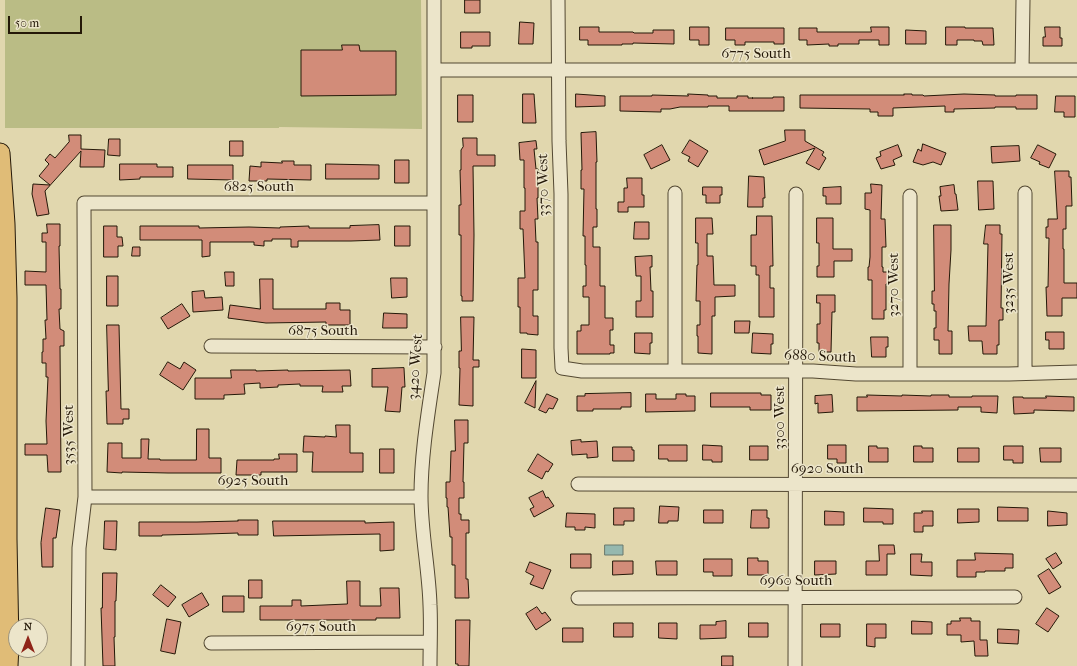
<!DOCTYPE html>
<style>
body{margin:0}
#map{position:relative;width:1077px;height:666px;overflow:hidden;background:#e1d7ae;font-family:"IM FELL French Canon",serif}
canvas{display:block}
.north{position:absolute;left:8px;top:618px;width:40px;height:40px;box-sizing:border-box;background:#ece5ca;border:1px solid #9c937c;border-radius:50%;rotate:0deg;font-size:11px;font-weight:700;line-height:16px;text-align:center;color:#241808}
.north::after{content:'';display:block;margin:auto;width:14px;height:18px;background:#8f2418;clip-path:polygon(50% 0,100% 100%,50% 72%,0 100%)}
.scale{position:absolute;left:8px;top:16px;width:74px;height:18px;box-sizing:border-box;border:2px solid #241808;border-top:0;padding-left:5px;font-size:12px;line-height:14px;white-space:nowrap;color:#241808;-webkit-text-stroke:3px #ece5ca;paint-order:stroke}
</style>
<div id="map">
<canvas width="1077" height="666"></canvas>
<div class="north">N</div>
<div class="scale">50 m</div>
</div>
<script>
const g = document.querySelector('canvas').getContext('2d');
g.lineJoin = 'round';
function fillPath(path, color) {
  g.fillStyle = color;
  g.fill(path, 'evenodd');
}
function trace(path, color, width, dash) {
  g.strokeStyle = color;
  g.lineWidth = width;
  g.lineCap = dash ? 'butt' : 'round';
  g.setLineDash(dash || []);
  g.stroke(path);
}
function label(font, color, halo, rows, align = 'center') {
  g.font = font + ' "IM FELL French Canon",serif';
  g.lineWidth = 3;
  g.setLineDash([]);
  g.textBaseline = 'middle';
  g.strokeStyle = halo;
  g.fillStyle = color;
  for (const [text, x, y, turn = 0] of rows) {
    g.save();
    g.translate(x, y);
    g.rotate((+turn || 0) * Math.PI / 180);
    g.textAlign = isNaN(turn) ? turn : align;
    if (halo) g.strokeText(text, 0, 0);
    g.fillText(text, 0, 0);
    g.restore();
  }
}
const green = new Path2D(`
 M5 0H421L422 129 279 127V128H5Z`);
const water = new Path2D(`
 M605 545H623V555H605Z`);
const building = new Path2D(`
 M465 0H480V13H465Z
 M520 22 534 23 533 44H519Z
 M580 27H599V32H633L634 33H653V30H674V44L633 43V44H622V45H588V40H580Z
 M690 27H709V45H699V40H690Z
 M871 27H889V45H879V40H859V44H838V46H829V44L807 45V40H799V28H817V32H871Z
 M946 27H965V28H993L994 45H983L982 41H974V40H957V45H946Z
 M1045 27H1060V38H1062V46H1043V37H1045Z
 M726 28H784V44H774V42H745V45H735V40H726Z
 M906 30 926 31V44H906Z
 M461 32H490V46H472V48H461Z
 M342 45H359L360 51H396V95L301 96V50H342Z
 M523 94H534L536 123H523Z
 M576 94 605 96V106L576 107Z
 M688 94 708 95V96H717V98H737V96H748V98H753H752H773V97H784V111H729V106H708V107H680L670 109H661V112L620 111V96H652V95L688 96Z
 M904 94H912V95H923L924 96 964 94 995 95V96H1016V95H1037V109H1016V107H995V108L954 109V112H945V106L893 108V116H878V112H870V109L800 108V95H904Z
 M458 95H473V122H458Z
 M1056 96H1075V117H1064V112H1055Z
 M785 130H805V141L824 152 822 155 826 158 819 170 806 163 815 148 764 165 759 150 785 141Z
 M596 132 597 162H596V209H597V227H593V247H600V286H605V318H613V330H610V345H614V353H610V354H577V331H581V325H589V297H583V286H586V265H585V236H583L584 189H581V170H582L581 133Z
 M69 135H81V149L105 150 104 167H80L81 151 45 191 49 214 37 216 32 194 33 184 50 185 39 176 49 164 45 160 50 154 55 158 69 142Z
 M463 138H477V155H495V166H473L474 235 473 301H462V296H461V235H459V205H461L460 170H461V150L463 147Z
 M109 139H120V156L108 155Z
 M690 140 708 151 698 167 688 161 690 157 682 153Z
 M230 141H243V156H230Z
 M536 141 537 149H534L536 169H538V198H537L538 219H535L536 242H538V290H533V316H538V335L527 334V333H520V307H518V278H525L523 229H520V211H525V188H524V160H520L519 143Z
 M923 144 946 153 941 165 933 162 923 165 913 162 918 149 921 151Z
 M662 145 670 160 651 169 644 155Z
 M898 145 902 156 893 160 895 165 881 169 876 158 881 156 880 152Z
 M1038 145 1056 154 1049 168 1039 164 1040 162 1031 158Z
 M1019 146 1020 161 992 163 991 147Z
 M395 160H409V183H395Z
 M282 161H294V165H311V180L267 179V181H249L250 166 261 167V162L282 163Z
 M120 164H157V167H173V177H140V179L120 180Z
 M326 164 379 165V179H326Z
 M188 165H233V180L188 179Z
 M1055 171H1069V177H1071L1072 206H1066V229H1063V249H1064V283H1077V298H1062V316H1047L1046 287H1048L1049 238H1046V227H1048V219H1057Z
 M749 176 764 177 765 198H763V207H748Z
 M627 178H642V195H644V207H628V212H618V202H624V188H627Z
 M978 181H993L994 209 979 210Z
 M871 184 882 185 881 219H885L886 247H882V267H883V272H888V284H886V310H884V319H872V280H868V267H869L870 257V210L865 209V193H871Z
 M954 185 955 194H956L958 210 941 211 939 196H941L940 187Z
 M703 187H722V195H720V203H706V195H703Z
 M841 187V204H826V196H823V188Z
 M757 216H772L773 266H770V288H774V317H759V275H756V266H751V235H756Z
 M696 218H712L713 234H707V256H713L714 285H735V296L715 297V316H712V354L698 353V336H697V325H700V301H696L697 265H698V243H696Z
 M817 218H833V249H852V261H834V277H817V266H819V243H817Z
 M635 222H649V239H634Z
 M47 224H60V246H59L60 289H61V309H59L60 329 64 331V346H60L61 472H48L47 455H25V444H47L46 421 48 377H46V363H42V352H43V339H46L45 320H47L46 285H25V271L46 272V242H42V233H47Z
 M379 225 380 240 351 241H298V247H291V239H272V241H264V246L254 245V242H210V256L202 257V240H140V226H199V228L249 227 280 228V227L309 226V228H350V226Z
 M934 225H951V250L949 284 948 331H952V354H939V340H934V328H936V311H934V304H932V291H934Z
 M986 225H1000V234H1002L1001 308H1003V320H999V345H997V354H983L982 341H969L968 326H986L988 244H984Z
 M104 226H117V237H122L123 246H118V257H104Z
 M395 226H410V246H395Z
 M133 247H140V256H132Z
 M652 256V267H650L651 291H653V317H636V301H641V276H636L635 257Z
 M225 272H234V286H226Z
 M107 276H118V306H107Z
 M391 278H407V297L392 298Z
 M260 279H273V309H326V303H340V310H350V325H326V322L266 323 228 318 230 305 260 309Z
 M204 291 205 298 222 297 223 310 193 312 192 292Z
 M817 295H835V312H832L831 352H819V343H817V324H820V303H817Z
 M182 304 190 316 168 329 161 318Z
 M384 313 407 314V328H383Z
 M461 317H474L473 360H479V367H473V406L459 405 460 368H459V351H461Z
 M735 321H750L749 333H735Z
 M107 325H119L121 409H129V419H123V424H107L106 391H108Z
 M1046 332H1064V349H1049V340H1046Z
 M635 333H652V343H650V354L635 353Z
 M753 333 773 334V344H771V354L752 353Z
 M871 337H888V347H886V357H872Z
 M522 349 536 350V378H522Z
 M168 362 180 369 184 362 196 370 183 390 160 375Z
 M404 368 405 387H402L400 412 385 411 388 387H372V369Z
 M231 370H256V371L288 370V371L350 370 351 386H342L343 392H322L323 386H300V384L278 385V387L260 388V383L244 384 245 394 224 395V399H195V378H231Z
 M536 381 535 408 525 403Z
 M631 393V407H621V409H593V411H577V396H585V394Z
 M711 393H761V395H771V410H750V407H711Z
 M547 394 558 399 553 409 549 408 546 413 539 410Z
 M646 394H656V399H676V394H686V396H695V411L646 412Z
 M832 395 833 412 818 413V403L815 404V396Z
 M867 395 902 396V395L931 396V395H949V397H972V396H998L997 413 981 412V407H958V410L857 411V397H867Z
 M1046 396 1074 397V411L1034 410V413L1014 414 1013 397H1023V398H1046Z
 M455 420H468V443H464L463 482H464V498H459V514H461V520H469V533H466V579H468L469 598H455V565H452V537H450L448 507H447V498H446V482H450L451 451H455Z
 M336 425H350V453H363V472H312L313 452H303L304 436 325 437V436L336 437Z
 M197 429H209V458H221V473H168L122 472V473L107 472 108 443H122V458H141V439H149L148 459H160V460H196Z
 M581 440V442L597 441 598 457 587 458V454L572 455 571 441Z
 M659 445H687V461H668V459H659Z
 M703 445 722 446V462H712V460H703Z
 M828 445H846V463H837V459H828Z
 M750 446H768V460H750Z
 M869 446H877V448H888V462H869Z
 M914 446H922V448H933V462H914Z
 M1004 446H1023V463H1013V460H1004Z
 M613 447H632V450H634V461H613Z
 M958 448H979V462H958Z
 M1040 448H1061V462H1041Z
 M380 449H394V473H380Z
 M279 454H297V472H261V475H236L237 460H274V459H279Z
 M538 454 553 464 548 472 546 471 542 479 528 471Z
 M543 491 546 498 548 497 554 506 534 517 530 509 534 507 529 498Z
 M660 506 679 507 678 521H668V523H659Z
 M998 507 1028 508V521H998Z
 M46 508 60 510 56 538H53V567H42L41 543Z
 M614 508H634V521H624V525H614Z
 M864 508 893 509V524H883V522H864Z
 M958 509H979V522L958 523Z
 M704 510H723V523H704Z
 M752 510H767V518H769V528H751Z
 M825 511 844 512V525H825Z
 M922 511H933V526H923V532H914V513H922Z
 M1048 511 1067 513V525L1048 526Z
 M567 513 595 514V528L585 527V530H575V527H566Z
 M238 520H258V535H238V533L206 534 162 535V536H139V522H197L238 521Z
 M105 521H117L116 550 104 549Z
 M273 521H365V523L394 522V550L380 551V534L274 536Z
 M879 545H894L895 554H887V575H866V561H879Z
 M975 553 1013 554V568H1005V571H985V572H976V577H957V560H975Z
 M1056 553 1062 563 1053 569 1046 559Z
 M571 554H591V568H571Z
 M911 554H922L921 562H932V576L911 575Z
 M748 558H758V561H768V575H748Z
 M704 559H732V576H713V572H704Z
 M613 561H633V574L613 575Z
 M656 561H677V575H657Z
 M815 561H836V574L815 575Z
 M530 562 551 570 543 589 530 584 534 576 526 572Z
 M1049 569 1061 587 1049 594 1038 576Z
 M103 573H117L116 601H115V637H114L115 666H103L101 608H102Z
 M249 580H262V598H249Z
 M347 581H360V606H381L380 588H399L400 618H376V620H260V606H292V600H301V606L347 604Z
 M161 585 176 597 168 607 153 595Z
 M202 593 209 605 189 617 182 605Z
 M223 596H244V612H223Z
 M537 607 542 614 545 612 551 620 536 630 526 614Z
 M1047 608 1059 616 1048 632 1036 624Z
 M960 618H971V621H980V640H987L988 656H975L974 641 961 642V635H947V624H951V621H960Z
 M167 619 181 622 175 654 161 651Z
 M456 620H470L469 666H458V664H456Z
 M726 621V638L700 639V625H716V622Z
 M912 621 932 622V634H912Z
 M614 623H633V637H614Z
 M659 623H677V639L659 638Z
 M749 623H768V637H749Z
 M821 624H840V637H821Z
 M867 624H886V638H875V647L867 646Z
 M563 628H583V642H563Z
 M998 629 1019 630 1018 644 998 643Z
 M722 656H733V666H722Z`);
const minor = new Path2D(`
 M558 0 559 141 561 194V348L562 368 582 371H813L856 374H1009L1077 372
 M434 70H1077
 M1022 70 1023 0
 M1025 193V373
 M211 346 435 347
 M675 371V193
 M910 374V196
 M578 484 1077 485
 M85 497H421
 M578 598 1015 597
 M211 643 430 642
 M78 666 79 548 85 497 84 203H434
 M430 666C430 646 431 625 430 605 429 569 421 533 421 496 421 455 428 414 434 373V0
 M795 666 796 194`);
const highway = new Path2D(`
 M0 153 5 224 7 298V539L9 645 8 666`);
const streetNames = [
 ["6775 South",756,54],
 ["3370 West",544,185,-91],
 ["6825 South",259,187],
 ["3235 West",1009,283,-90],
 ["3270 West",894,285,-90],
 ["6875 South",323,331],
 ["6880 South",820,357,2],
 ["3420 West",416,367,-86],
 ["3300 West",780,418,-90],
 ["3535 West",69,435,-90],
 ["6920 South",827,469],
 ["6925 South",253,481],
 ["6960 South",796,581],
 ["6975 South",321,627]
];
fillPath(green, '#babc85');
fillPath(water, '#95b8af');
trace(water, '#68786c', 1);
fillPath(building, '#d28c79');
trace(building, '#241808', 1);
trace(minor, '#534832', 15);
trace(highway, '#241808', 21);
trace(minor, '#ece5ca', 13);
trace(highway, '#e0bc77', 19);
label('15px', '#241808', '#ece5ca', streetNames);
</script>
